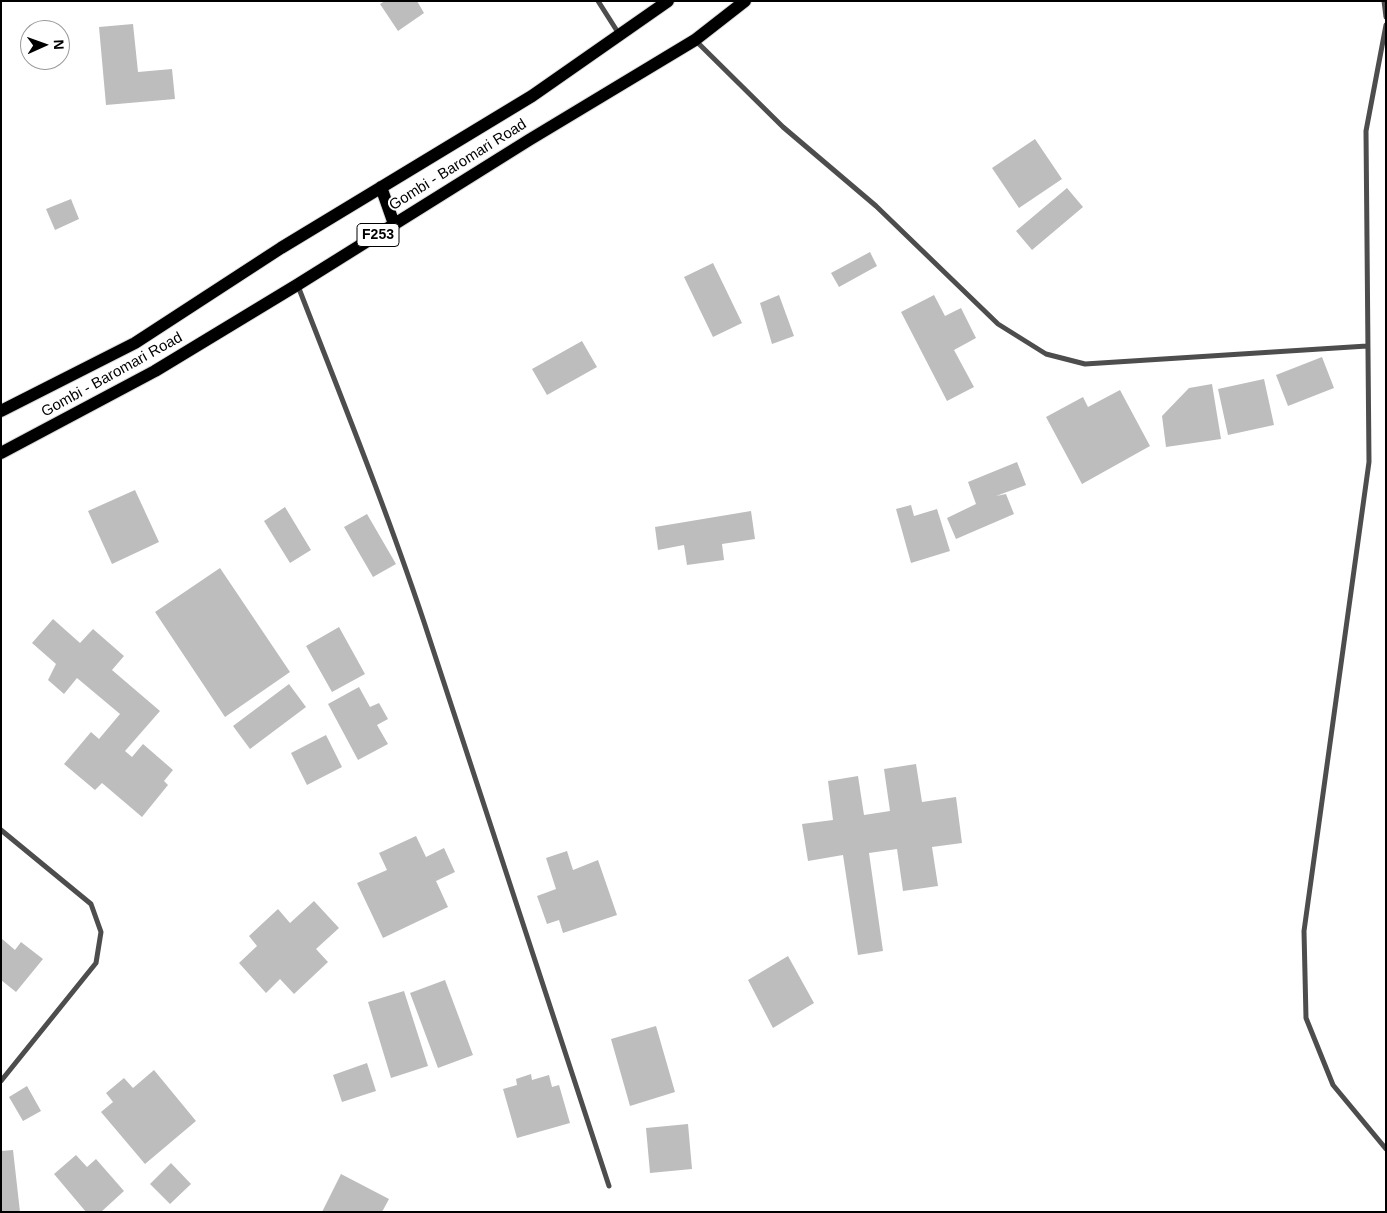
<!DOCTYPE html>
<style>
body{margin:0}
#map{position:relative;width:1387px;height:1213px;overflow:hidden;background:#fff;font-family:Helvetica,sans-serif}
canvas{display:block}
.frame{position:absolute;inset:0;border:2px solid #000;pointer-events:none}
.north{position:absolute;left:20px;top:20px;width:50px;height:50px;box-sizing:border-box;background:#fff;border:1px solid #999;border-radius:50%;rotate:88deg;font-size:14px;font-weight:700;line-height:20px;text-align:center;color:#000}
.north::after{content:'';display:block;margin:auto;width:18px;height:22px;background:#000;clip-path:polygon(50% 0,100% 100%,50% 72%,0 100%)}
</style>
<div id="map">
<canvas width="1387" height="1213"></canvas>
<div class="frame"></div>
<div class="north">N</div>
</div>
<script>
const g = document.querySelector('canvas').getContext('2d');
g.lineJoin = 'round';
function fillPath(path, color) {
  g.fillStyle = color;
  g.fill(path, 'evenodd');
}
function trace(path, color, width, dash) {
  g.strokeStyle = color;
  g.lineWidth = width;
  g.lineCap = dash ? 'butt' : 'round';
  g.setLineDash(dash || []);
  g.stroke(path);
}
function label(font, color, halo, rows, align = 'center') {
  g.font = font + ' Helvetica,sans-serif';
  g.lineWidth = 4;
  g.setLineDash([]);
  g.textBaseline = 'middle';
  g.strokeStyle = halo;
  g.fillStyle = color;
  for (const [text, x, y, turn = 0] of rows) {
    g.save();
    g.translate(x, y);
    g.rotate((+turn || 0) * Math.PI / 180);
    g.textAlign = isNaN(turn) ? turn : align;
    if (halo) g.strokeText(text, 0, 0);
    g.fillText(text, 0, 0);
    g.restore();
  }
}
const building = new Path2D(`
 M385 1H417L424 13 398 31 380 4Z
 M133 24 138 72 172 69 175 99 106 105 99 27Z
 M1035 139 1062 179 1019 208 992 168Z
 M1067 188 1083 207 1032 250 1016 231Z
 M71 199 79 219 55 230 46 209Z
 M870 252 877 266 839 287 831 273Z
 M713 263 742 323 713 337 684 277Z
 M779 295 794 336 772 344 760 303Z
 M934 295 945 316 961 308 976 338 954 350 974 387 947 401 901 312Z
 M582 341 597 367 547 395 532 369Z
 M1322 357 1334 388 1288 406 1276 375Z
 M1264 379 1274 425 1228 435 1218 389Z
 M1212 384 1221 439 1166 447 1162 416 1189 388Z
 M1120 390 1150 446 1082 484 1046 417 1083 397 1088 407Z
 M1017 462 1026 485 996 496 1006 494 1014 514 956 539 947 518 976 504 968 482Z
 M135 490 159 542 112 564 88 511Z
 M911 505 914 516 937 509 950 551 911 563 896 509Z
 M285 507 311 550 290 563 264 521Z
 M751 511 755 539 722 544 724 560 687 565 684 545 658 550 655 527Z
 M367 514 396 564 373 577 344 527Z
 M220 568 290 672 225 717 155 612Z
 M53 619 80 643 93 629 124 656 112 670 160 711 125 751 132 757 143 744 173 770 164 781 168 785 142 817 102 783 95 790 64 764 91 732 99 739 120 714 77 678 64 694 48 680 56 664 32 643Z
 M339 627 365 674 332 692 306 646Z
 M289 684 306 707 250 749 233 726Z
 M359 687 370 707 379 703 388 719 377 725 388 744 358 760 328 704Z
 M326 735 342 767 307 785 291 753Z
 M916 764 922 802 956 797 962 843 932 847 938 886 903 891 897 849 869 853 883 951 858 955 843 855 808 861 802 824 833 820 828 781 858 776 864 815 890 811 884 769Z
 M416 836 426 857 444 848 455 872 436 881 448 907 383 938 357 883 387 870 379 853Z
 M567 851 573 870 598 860 617 915 563 933 559 920 547 924 537 896 556 889 546 858Z
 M314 901 339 928 316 949 328 962 294 994 280 979 266 993 239 963 257 946 249 936 278 909 290 923Z
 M1 938 15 950 21 942 43 959 16 992 1 980Z
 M788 956 814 1003 773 1028 748 980Z
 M445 980 473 1055 438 1068 410 993Z
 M404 991 428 1066 391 1078 368 1002Z
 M656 1026 675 1092 630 1106 611 1039Z
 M367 1063 376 1091 342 1102 333 1075Z
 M154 1070 196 1121 145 1164 101 1112 113 1102 106 1093 124 1078 133 1088Z
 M531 1074 532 1080 549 1075 552 1087 559 1085 570 1123 517 1138 503 1089 517 1085 516 1079Z
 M27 1086 41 1111 23 1121 9 1097Z
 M688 1124 692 1169 650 1173 646 1128Z
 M13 1150 20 1212H1V1151Z
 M76 1155 87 1167 96 1159 124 1191 101 1212H86L54 1174Z
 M171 1163 191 1184 170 1204 150 1184Z
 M341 1174 389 1199 382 1212H322Z`);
const minor = new Path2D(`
 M598 1 619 34
 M1384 1 1386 17
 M1386 25 1366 131 1369 462 1304 931 1306 1018 1333 1085 1386 1149
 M695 40 783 127 876 206 998 324 1046 354 1085 364 1367 346
 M298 286C341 397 386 508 424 622 487 809 546 998 609 1186
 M1 830 91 904 101 932 96 963 1 1081`);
const primary = new Path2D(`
 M381 187 394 224
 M1 411 135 343 281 248 532 96 668 1
 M1 453 155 371 297 285 529 140 695 40 745 1`);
const shields = [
 [378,235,42]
];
const shieldNames = [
 ["F253",378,235]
];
const streetNames = [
 ["Gombi - Baromari Road",458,165,-32],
 ["Gombi - Baromari Road",112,375,-29]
];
fillPath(building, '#bdbdbd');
trace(primary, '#dbdbdb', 14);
trace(minor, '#4d4d4d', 5);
trace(primary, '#000', 12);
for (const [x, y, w] of shields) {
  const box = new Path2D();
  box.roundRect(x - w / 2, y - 11.5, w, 23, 4);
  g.fillStyle = '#fff';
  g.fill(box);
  trace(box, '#000', 1);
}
label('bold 14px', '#000', null, shieldNames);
label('15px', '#000', '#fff', streetNames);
</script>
